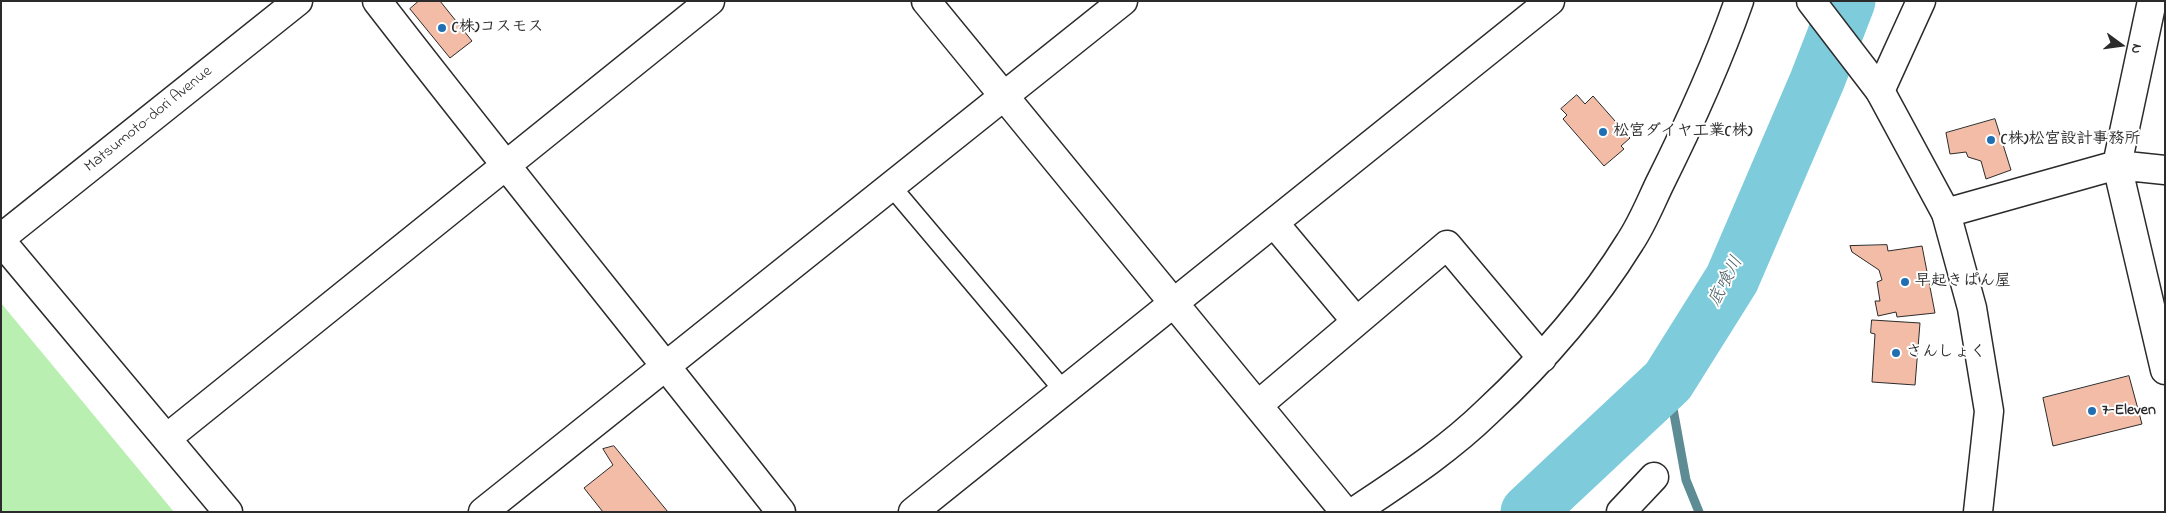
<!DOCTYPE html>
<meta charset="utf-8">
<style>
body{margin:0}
#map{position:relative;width:2166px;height:513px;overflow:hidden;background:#fff;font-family:"Indie Flower",sans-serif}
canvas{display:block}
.frame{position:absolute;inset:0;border:2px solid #2b2b2b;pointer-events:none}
.north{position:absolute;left:2096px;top:20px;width:50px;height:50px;-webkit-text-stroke:4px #fff;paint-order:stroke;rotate:104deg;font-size:14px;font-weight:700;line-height:20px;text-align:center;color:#2b2b2b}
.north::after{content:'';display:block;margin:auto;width:18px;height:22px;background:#2b2b2b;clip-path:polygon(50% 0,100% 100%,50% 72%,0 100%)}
</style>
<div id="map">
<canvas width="2166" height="513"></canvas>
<div class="frame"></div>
<div class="north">N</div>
</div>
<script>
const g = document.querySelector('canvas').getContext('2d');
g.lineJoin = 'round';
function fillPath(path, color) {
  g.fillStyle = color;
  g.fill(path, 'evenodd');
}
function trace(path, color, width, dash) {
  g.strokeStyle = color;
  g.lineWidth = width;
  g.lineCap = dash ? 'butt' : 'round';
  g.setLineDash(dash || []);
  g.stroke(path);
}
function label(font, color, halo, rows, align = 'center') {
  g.font = font + ' "Indie Flower","Klee One",sans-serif';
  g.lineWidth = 4;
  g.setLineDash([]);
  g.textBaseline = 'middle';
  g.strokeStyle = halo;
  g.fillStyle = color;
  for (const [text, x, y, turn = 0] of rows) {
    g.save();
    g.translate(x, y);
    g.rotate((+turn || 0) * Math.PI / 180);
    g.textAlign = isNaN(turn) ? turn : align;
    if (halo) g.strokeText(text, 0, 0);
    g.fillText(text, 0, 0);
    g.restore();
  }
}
const green = new Path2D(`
 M1 303 174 512H1Z`);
const stream = new Path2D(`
 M1668 381 1686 480 1699 512`);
const river = new Path2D(`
 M1528 512 1668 381 1732 279 1817 81 1848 1`);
const building = new Path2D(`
 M419 1H440L472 41 450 58 410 9Z
 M1577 95 1585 104 1593 96 1630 138 1621 146 1624 149 1604 166 1563 119 1567 115 1561 109Z
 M1995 119 2011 170 1986 179 1981 161 1968 157 1966 152 1950 154 1946 133Z
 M1887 245 1888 251 1922 246 1935 313 1897 317 1896 312 1878 316 1875 301H1880L1877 282 1882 280 1879 270 1852 252 1850 246Z
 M1872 320 1920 323 1915 385 1872 382 1875 334 1871 333Z
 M2129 376 2142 424 2053 446 2043 398Z
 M614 446 668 512H603L584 488 613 465 603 449Z`);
const lane = new Path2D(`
 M891 186 1064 391`);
const street = new Path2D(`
 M377 1C510 173 647 341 781 512
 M926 1 1345 512
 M2152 1 2117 165 2165 370
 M1880 91 1921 1
 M1946 213 2117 165 2165 170
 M1274 223 1356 321
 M1258 405 1447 245 1542 358
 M167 438 710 1
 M913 512 1550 1
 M1354 512C1400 481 1447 451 1487 412 1541 362 1591 305 1630 242 1642 224 1650 204 1659 185 1689 125 1717 64 1739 1
 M1621 512 1654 477`);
const secondary = new Path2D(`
 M1811 1 1880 91 1946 213 1972 308 1989 411 1978 512
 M1 238 298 1
 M1 241 228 512
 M483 512 1123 1`);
const markers = [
 [442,28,5,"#1f6fb2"],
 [1603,132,5,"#1f6fb2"],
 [1991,140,5,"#1f6fb2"],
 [1905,282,5,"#1f6fb2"],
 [1896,353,5,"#1f6fb2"],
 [2092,411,5,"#1f6fb2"]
];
const poiNames = [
 ["(株)コスモス",452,28],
 ["松宮ダイヤ工業(株)",1613,132],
 ["(株)松宮設計事務所",2001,140],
 ["早起きぱん屋",1915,282],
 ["さんしょく",1906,353],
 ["7-Eleven",2102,411]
];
const streetNames = [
 ["Matsumoto-dori Avenue",149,120,-39]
];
const waterNames = [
 ["底喰川",1727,282,-62]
];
fillPath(green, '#b9efb0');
trace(stream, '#5d8c95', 9);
trace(river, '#7eccdb', 55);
fillPath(building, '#f3bca6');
trace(building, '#2b2b2b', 1);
trace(lane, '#2b2b2b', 21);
trace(street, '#2b2b2b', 31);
trace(secondary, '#2b2b2b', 31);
trace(lane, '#fff', 18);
trace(street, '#fff', 28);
trace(secondary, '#fff', 28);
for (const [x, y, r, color] of markers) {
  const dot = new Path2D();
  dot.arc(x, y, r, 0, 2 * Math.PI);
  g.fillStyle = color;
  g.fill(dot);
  trace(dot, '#fff', 2);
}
label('bold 16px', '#2b2b2b', '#fff', poiNames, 'left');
label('16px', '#2b2b2b', '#fff', streetNames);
label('italic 18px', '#445b60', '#fff', waterNames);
</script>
